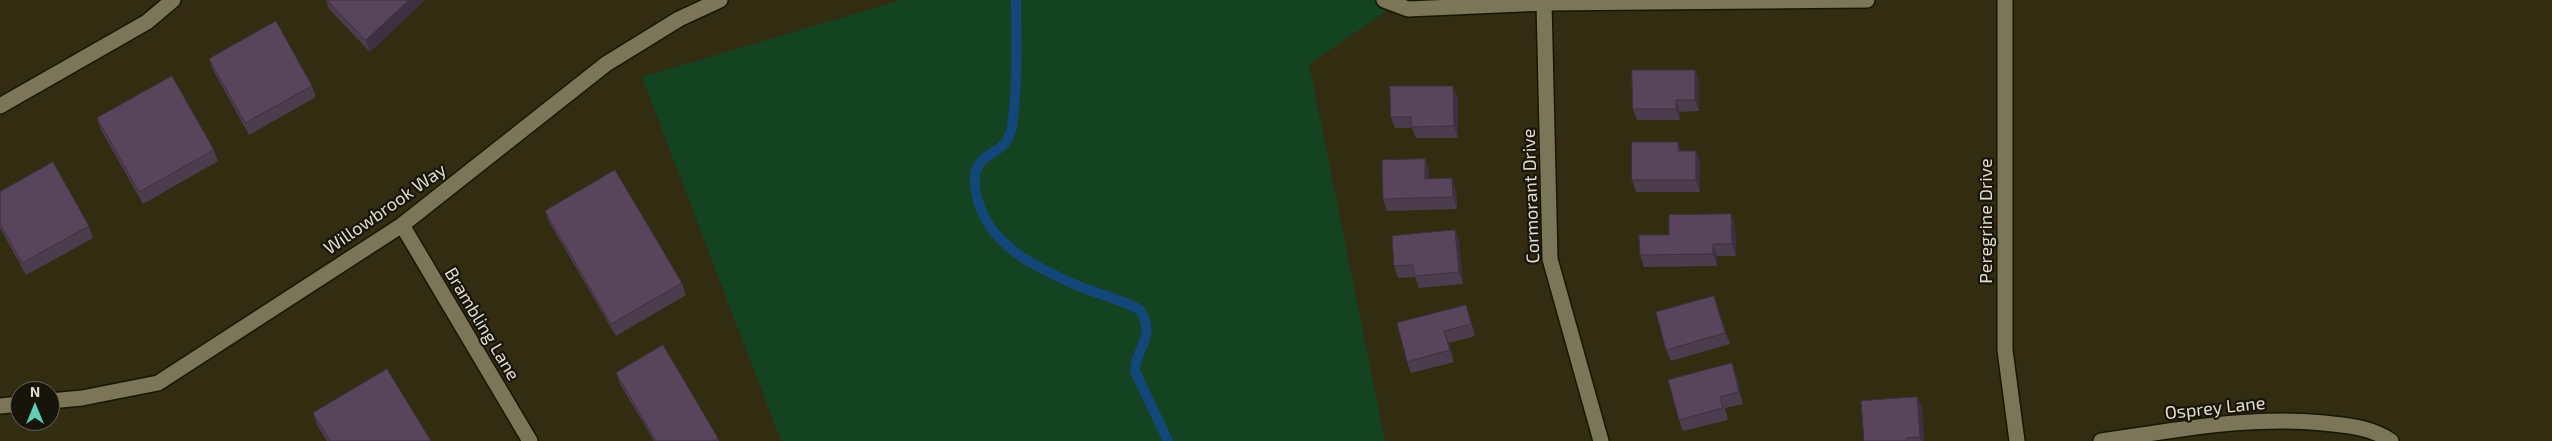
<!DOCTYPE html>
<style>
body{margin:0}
#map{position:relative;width:2552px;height:441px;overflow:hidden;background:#322d11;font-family:"Exo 2",sans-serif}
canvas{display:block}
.north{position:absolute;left:10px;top:381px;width:50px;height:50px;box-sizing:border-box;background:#171509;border:1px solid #676557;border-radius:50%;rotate:0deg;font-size:14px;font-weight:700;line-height:20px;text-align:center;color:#e0ddcd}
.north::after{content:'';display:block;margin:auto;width:18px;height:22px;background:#5eceb8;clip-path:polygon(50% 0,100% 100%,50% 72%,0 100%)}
</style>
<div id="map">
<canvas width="2552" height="441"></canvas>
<div class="north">N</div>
</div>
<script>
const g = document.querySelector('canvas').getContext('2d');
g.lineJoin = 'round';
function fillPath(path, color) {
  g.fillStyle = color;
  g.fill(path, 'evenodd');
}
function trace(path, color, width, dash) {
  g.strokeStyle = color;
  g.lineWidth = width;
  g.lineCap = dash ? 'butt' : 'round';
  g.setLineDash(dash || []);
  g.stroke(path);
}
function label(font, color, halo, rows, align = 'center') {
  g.font = font + ' "Exo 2",sans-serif';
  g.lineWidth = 4.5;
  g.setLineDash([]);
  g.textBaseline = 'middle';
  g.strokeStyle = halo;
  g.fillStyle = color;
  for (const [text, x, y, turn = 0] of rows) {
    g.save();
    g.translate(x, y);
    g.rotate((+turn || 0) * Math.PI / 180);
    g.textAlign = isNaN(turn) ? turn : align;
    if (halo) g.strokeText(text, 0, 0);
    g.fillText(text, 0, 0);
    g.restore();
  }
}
const green = new Path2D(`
 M901 0H1403L1309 64 1385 441H781L642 77Z`);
const stream = new Path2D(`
 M1016 0C1016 41 1018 85 1012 126 1007 155 986 149 977 168 973 177 975 189 977 198 985 226 1001 243 1025 259 1043 270 1064 280 1083 288 1102 295 1123 300 1140 310 1157 336 1135 349 1135 371L1168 441`);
const street = new Path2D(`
 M1384 0 1408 9 1544 3 1867 0
 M2005 0V350L2017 441
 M1544 3 1550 259 1601 441
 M0 106 147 22 173 0
 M402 225 530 441
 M50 401 82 398 158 383 402 225 606 64 679 19 720 0
 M0 406 20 404
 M2101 441C2178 430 2255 414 2333 424 2353 426 2374 429 2391 441`);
const wall = new Path2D(`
 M326 0H425L370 52 329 9Z
 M209 59 312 86 316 97 249 135 213 70Z
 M1695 70 1699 82V111L1680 112V120H1637L1633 109Z
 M1458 97V138H1416L1412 128H1395L1391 117Z
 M97 118 214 150 218 161 143 204 101 130Z
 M1681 151 1700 162V192H1636L1632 180Z
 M1425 159 1429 170V179L1456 190 1457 209 1387 211 1383 199Z
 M0 192 89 226 93 238 26 275 0 228Z
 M545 211 682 283 686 295 616 336 549 222Z
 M1735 225 1736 256H1717V266L1644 267 1640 255 1669 235Z
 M1455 230 1459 242 1463 284 1419 288 1415 277 1398 278 1394 266Z
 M1714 296 1730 344 1671 361 1666 350Z
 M1466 305 1470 317 1475 336 1449 343 1454 362 1411 373 1407 362Z
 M616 373 718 438 719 441H654L620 384Z
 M1736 375 1743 404 1725 408 1728 420 1683 431 1679 420Z
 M1917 397 1922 408 1924 441H1864Z
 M313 413 431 441H327L317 425Z`);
const shadedWall = new Path2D(`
 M409 0H425L370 52 366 40Z
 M1695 70 1699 82V111L1695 100Z
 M1453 86 1458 97V138L1454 126Z
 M1676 100 1680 112V120L1676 109Z
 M1678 142 1682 154 1678 151Z
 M1696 151 1700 162V192L1696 180Z
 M1425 159 1429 170V191L1425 179Z
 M1452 178 1456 190 1457 209 1453 197Z
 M1731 214 1735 225 1736 256 1732 244Z
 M1455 230 1459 242 1463 284 1459 272Z
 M1713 244 1717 256V266L1713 254Z
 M1714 296 1718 307 1730 344 1725 333Z
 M1466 305 1470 317 1475 336 1471 324Z
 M1444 331 1449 343 1454 362 1450 350Z
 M1732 363 1736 375 1743 404 1739 392Z
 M1917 397 1922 408 1924 441H1922L1920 437Z`);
const building = new Path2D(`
 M327 0H409L366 40Z
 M276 21 312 86 245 123 209 59Z
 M1632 70H1695V100H1676V109H1633Z
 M172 76 214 150 139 192 97 118Z
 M1390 86H1453L1454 126 1411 127V117H1391Z
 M1632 142H1678V151H1696V180H1632Z
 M1425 159V179L1452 178 1453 197 1383 199 1382 160Z
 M53 162 89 226 22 263 0 224V192Z
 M615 170 682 283 611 324 545 211Z
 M1731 214 1732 244H1713V254L1640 255 1639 235H1669V215Z
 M1455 230 1459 272 1415 276 1413 265 1394 266 1392 236Z
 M1714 296 1725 333 1666 350 1656 312Z
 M1466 305 1471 324 1444 331 1450 350 1407 362 1397 323Z
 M663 345 718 438 714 441H656L616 373Z
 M1732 363 1739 392 1720 397 1723 408 1679 420 1668 380Z
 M387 369 431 441H330L313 413Z
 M1917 397 1920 437 1907 438V441H1864L1861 401Z`);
const streetNames = [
 ["Cormorant Drive",1531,196,-92],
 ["Willowbrook Way",385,209,-35],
 ["Peregrine Drive",1986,221,-90],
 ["Brambling Lane",482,324,59],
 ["Osprey Lane",2215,408,-6]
];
fillPath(green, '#144321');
trace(stream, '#134679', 10);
trace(street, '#1a1500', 18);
trace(street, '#7b7657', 15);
fillPath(wall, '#4d3b4e');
fillPath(shadedWall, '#3e3040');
fillPath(building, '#59455b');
trace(building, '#3e3040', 1);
label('18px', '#e0ddcd', '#171509', streetNames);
</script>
